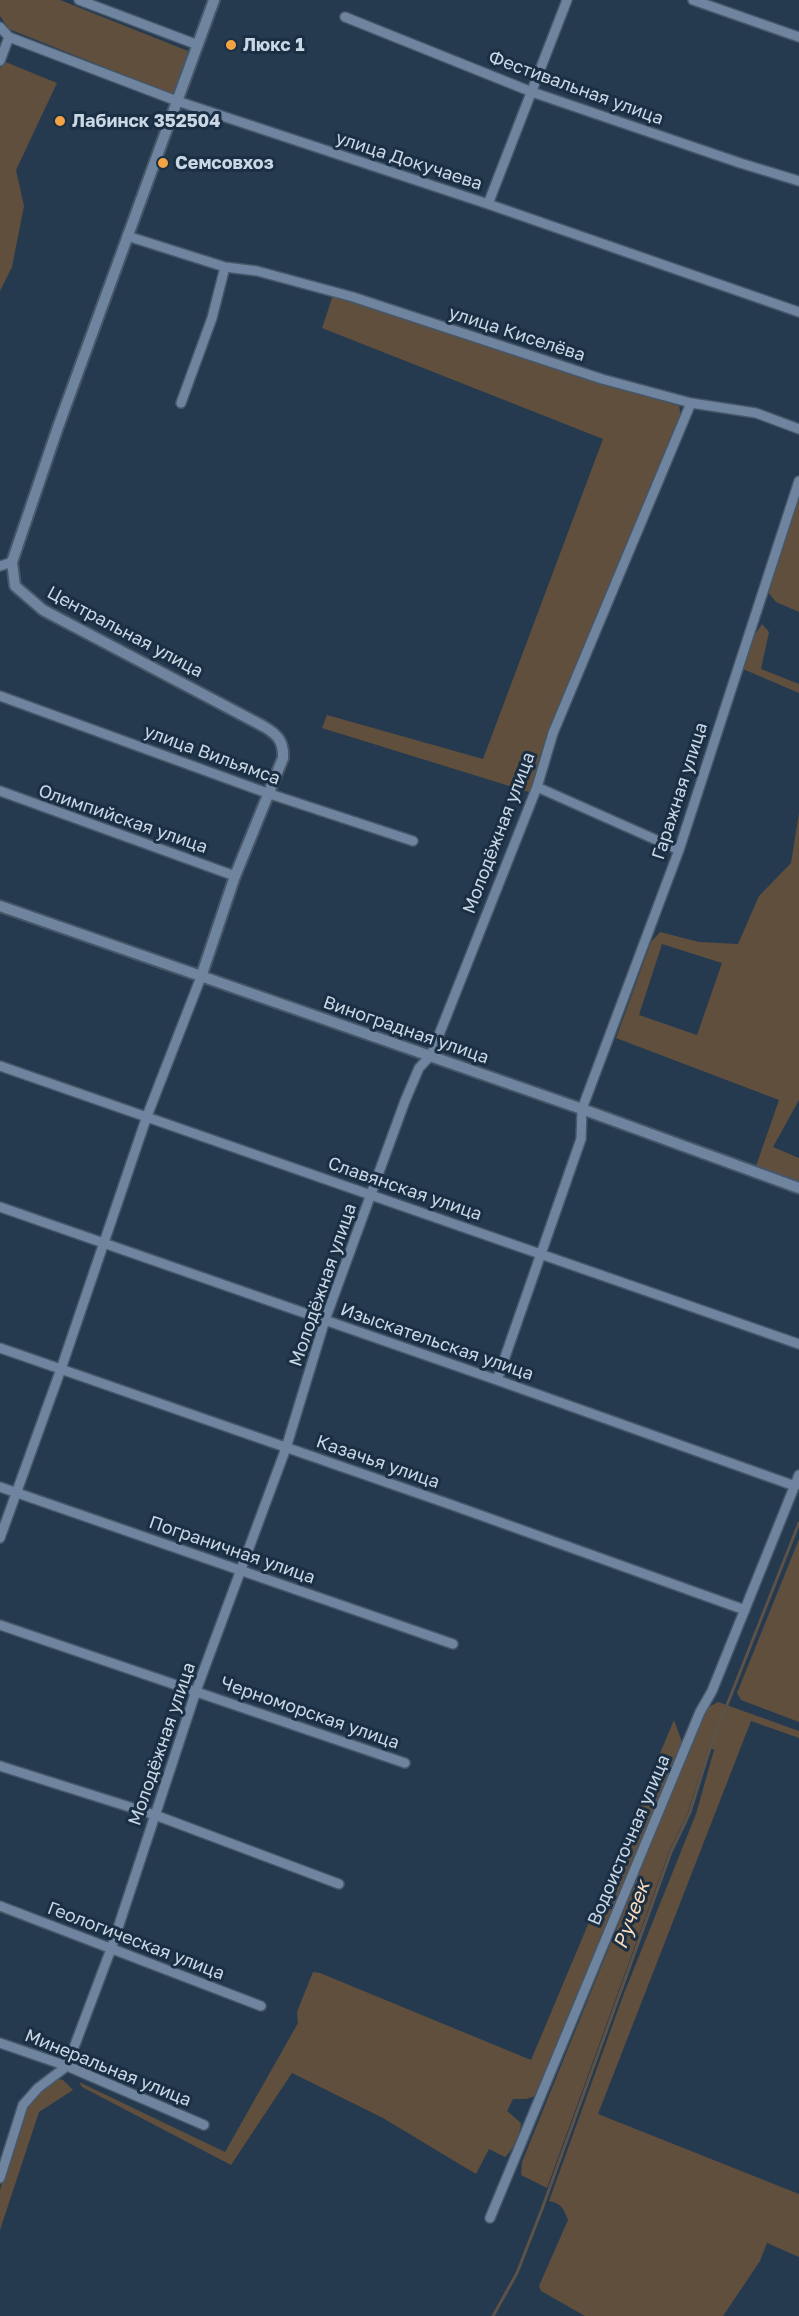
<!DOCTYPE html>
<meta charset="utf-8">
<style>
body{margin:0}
canvas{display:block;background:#25394f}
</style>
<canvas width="799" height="2316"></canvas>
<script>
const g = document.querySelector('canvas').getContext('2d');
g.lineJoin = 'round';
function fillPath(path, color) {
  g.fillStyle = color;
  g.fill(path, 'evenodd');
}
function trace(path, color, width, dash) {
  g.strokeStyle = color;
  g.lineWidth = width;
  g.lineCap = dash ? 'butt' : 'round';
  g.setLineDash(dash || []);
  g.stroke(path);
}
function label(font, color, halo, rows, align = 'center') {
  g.font = font + ' "Golos Text",sans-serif';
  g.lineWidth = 6;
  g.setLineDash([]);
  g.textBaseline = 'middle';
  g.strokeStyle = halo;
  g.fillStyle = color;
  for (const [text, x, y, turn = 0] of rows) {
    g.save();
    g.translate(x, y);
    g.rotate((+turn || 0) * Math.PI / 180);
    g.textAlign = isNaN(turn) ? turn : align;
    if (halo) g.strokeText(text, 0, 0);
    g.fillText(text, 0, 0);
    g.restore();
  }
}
const green = new Path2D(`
 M0 0H60L188 51 174 95 9 29 0 16Z
 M3 61 57 83 16 170 24 206 12 267 0 291V69Z
 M333 295 607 385 679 406 681 416 538 762 532 793 322 728 327 715 483 759 603 439 322 328Z
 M799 495V612L776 602 768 592Z
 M762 624 769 632 761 669 799 684V693L743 669 752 639Z
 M799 813V1100L773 1147 799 1158V1181L756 1166 779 1100 616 1038 651 942 660 932 699 942 738 944 759 896 791 863ZM662 944 722 963 697 1035 639 1015Z
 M799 1539V1722L741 1700 737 1693Z
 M718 1702 799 1731V1738L751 1721 598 2114 799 2194V2257L767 2243 760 2261 723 2316H585L541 2291 539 2286 568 2220C564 2209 561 2203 549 2201L623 1996 696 1814 714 1750 709 1747 688 1812 669 1852 547 2188 521 2175 522 2162 698 1728 707 1708Z
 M674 1720 682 1742 535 2096 526 2099H513L507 2111 521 2123C520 2134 514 2149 505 2157L489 2149 476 2174 383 2118 292 2073 231 2165 82 2087 79 2082 225 2152 298 2023 297 2012 313 1972 320 1973 531 2060Z
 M54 2078 63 2080 73 2090 39 2112 0 2230V2190L19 2126 27 2107Z`);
const stream = new Path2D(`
 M493 2316 517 2273 542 2209 671 1852 690 1812 710 1748 799 1523`);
const minor = new Path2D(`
 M79 0 198 45
 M693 0 799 37
 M345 17 532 92 740 163 799 181
 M0 27 9 37 0 61
 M9 37 177 101 488 204 799 312
 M488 204 567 0
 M127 236 225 267 257 271 353 297 602 379 691 403 756 413 799 429
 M181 403 212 318 225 267
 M0 566 12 562
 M0 696 267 793 413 841
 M537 787 679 850
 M0 791 235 876
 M0 1066 799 1344
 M0 1207 497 1380 795 1486
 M0 1348 452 1505 745 1610
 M497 1380 581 1139 582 1109 679 850 799 481
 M0 1487 453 1644
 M0 1538 61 1369 147 1116 201 977
 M0 1625 405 1763
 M0 1766 155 1815 339 1884
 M0 1906 261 2006
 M0 2043 67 2066 204 2125
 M0 2178 23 2105 38 2088 67 2066 111 1949 196 1691 286 1448 325 1320 405 1101 419 1068 431 1055 537 787 553 733 691 403
 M490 2218 700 1712 712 1691 799 1475`);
const tertiary = new Path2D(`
 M0 906 582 1109 799 1188
 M201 977 235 876 283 758C284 741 277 734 263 726L43 610 15 586 12 562 58 427 214 0`);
const markers = [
 [231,45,6,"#f4a344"],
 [60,121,6,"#f4a344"],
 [163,163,6,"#f4a344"]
];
const poiNames = [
 ["Люкс 1",243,45],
 ["Лабинск 352504",72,121],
 ["Семсовхоз",175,163]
];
const streetNames = [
 ["Фестивальная улица",576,88,20],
 ["улица Докучаева",409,161,18],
 ["улица Киселёва",517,334,18],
 ["Центральная улица",125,632,28],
 ["улица Вильямса",212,755,20],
 ["Гаражная улица",680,791,-72],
 ["Олимпийская улица",123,819,19],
 ["Молодёжная улица",499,833,-69],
 ["Виноградная улица",406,1030,19],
 ["Славянская улица",405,1189,19],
 ["Молодёжная улица",323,1285,-71],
 ["Изыскательская улица",437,1342,19],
 ["Казачья улица",378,1462,19],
 ["Пограничная улица",232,1550,19],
 ["Черноморская улица",310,1713,19],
 ["Молодёжная улица",162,1744,-71],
 ["Водоисточная улица",629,1840,-67],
 ["Геологическая улица",136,1941,21],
 ["Минеральная улица",108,2068,22]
];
const waterNames = [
 ["Ручеек",632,1915,-70]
];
fillPath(green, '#604f3d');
trace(stream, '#5c5247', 3);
trace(minor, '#465769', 12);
trace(tertiary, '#465769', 14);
trace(minor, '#6f859f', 9);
trace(tertiary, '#6f859f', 10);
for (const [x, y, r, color] of markers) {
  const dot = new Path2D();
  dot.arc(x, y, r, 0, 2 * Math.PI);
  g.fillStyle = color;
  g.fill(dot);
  trace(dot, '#1b2f44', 2);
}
label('bold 18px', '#cad7e5', '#1b2f44', poiNames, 'left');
label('18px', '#cad7e5', '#1b2f44', streetNames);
label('italic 20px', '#f9dabb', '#1b2f44', waterNames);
</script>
